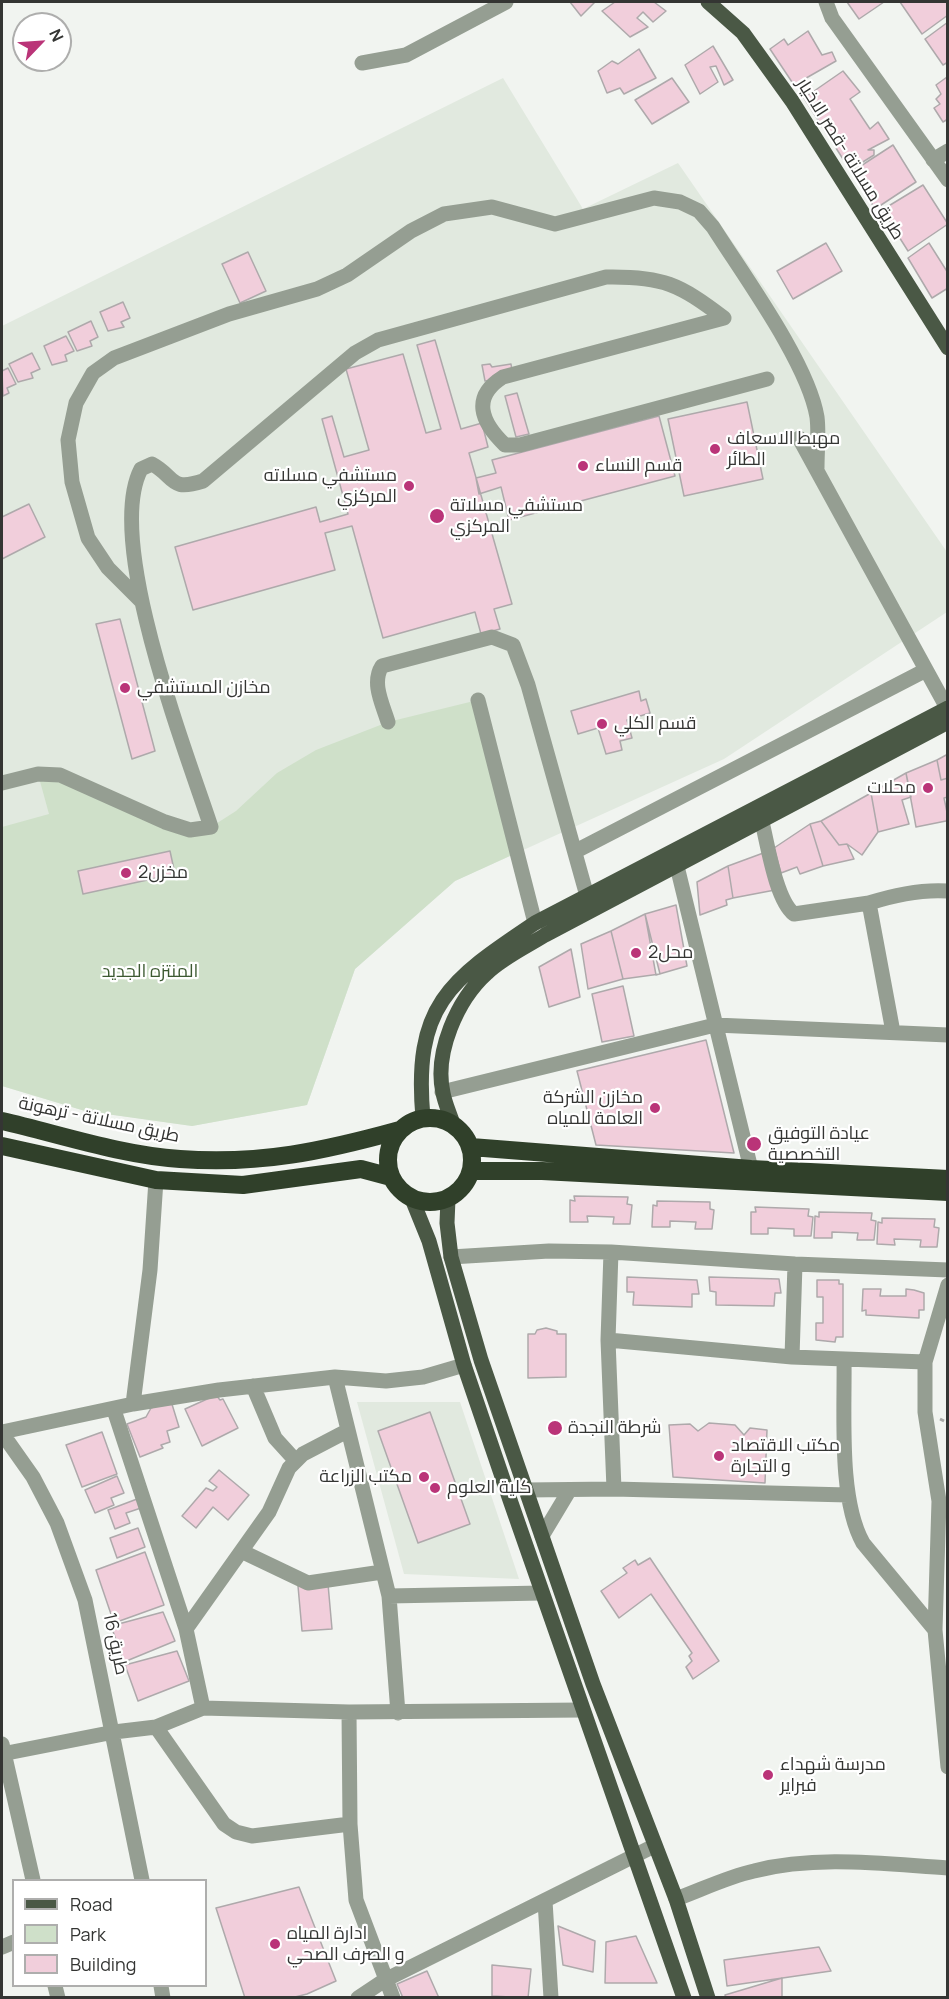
<!DOCTYPE html>
<meta charset="utf-8">
<style>
body{margin:0}
#map{position:relative;width:949px;height:1999px;overflow:hidden;background:#f1f4f0;font-family:Manrope,sans-serif}
canvas{display:block}
.frame{position:absolute;inset:0;border:3px solid #343533;pointer-events:none}
.legend{position:absolute;left:12px;top:1879px;width:195px;height:108px;box-sizing:border-box;background:#fff;border:2px solid #aeaead;margin:0;padding:8px 10px;list-style:none;font-size:18px;color:#343533}
.legend li{display:flex;align-items:center;gap:12px;height:30px}
.legend b{width:30px;border:2px solid #aeaead}
.north{position:absolute;left:12px;top:12px;width:60px;height:60px;box-sizing:border-box;background:#fff;border:2px solid #aeaead;border-radius:50%;rotate:65deg;font-size:16px;font-weight:700;line-height:24px;text-align:center;color:#343533}
.north::after{content:'';display:block;margin:auto;width:21px;height:27px;background:#ba3478;clip-path:polygon(50% 0,100% 100%,50% 72%,0 100%)}
</style>
<div id="map">
<canvas width="949" height="1999"></canvas>
<div class="frame"></div>
<ul class="legend">
<li><b style="height:8px;background:#4a5845"></b>Road</li>
<li><b style="height:16px;background:#cfe0c9"></b>Park</li>
<li><b style="height:16px;background:#f1cedb"></b>Building</li>
</ul>
<div class="north">N</div>
</div>
<script>
const g = document.querySelector('canvas').getContext('2d');
g.lineJoin = 'round';
function fillPath(path, color) {
  g.fillStyle = color;
  g.fill(path, 'evenodd');
}
function trace(path, color, width, dash) {
  g.strokeStyle = color;
  g.lineWidth = width;
  g.lineCap = dash ? 'butt' : 'round';
  g.setLineDash(dash || []);
  g.stroke(path);
}
function label(font, color, halo, rows, align = 'center') {
  g.font = font + ' Manrope,Cairo,sans-serif';
  g.lineWidth = 4.5;
  g.setLineDash([]);
  g.textBaseline = 'middle';
  g.strokeStyle = halo;
  g.fillStyle = color;
  for (const [text, x, y, turn = 0] of rows) {
    g.save();
    g.translate(x, y);
    g.rotate((+turn || 0) * Math.PI / 180);
    g.textAlign = isNaN(turn) ? turn : align;
    if (halo) g.strokeText(text, 0, 0);
    g.fillText(text, 0, 0);
    g.restore();
  }
}
const built = new Path2D(`
 M503 78 583 209 678 163 947 552V612L724 759 455 881 355 969 307 1105 192 1126 85 1111 2 1086V326Z
 M357 1402H460L519 1579 404 1574Z`);
const green = new Path2D(`
 M478 700 512 855 455 881 355 969 307 1105 192 1126 85 1111 2 1086V827L49 814 38 774 165 822 211 827 236 811 277 773 316 750 388 722Z`);
const building = new Path2D(`
 M570 2H595L581 16Z
 M615 2H654L666 11 653 22 643 12 637 18 648 27 630 37 602 11Z
 M847 2H884L859 19Z
 M900 2H948V15L922 34Z
 M948 22V62L943 65 925 39Z
 M808 31 822 55 832 52 836 61 794 85 770 49 784 39 788 45Z
 M713 46 733 80 724 85 716 66 710 67 718 82 700 94 685 65Z
 M639 49 656 78 624 94 620 88 607 93 598 71 612 61 618 64Z
 M843 71 860 92 850 99 870 129 878 122 889 139 868 150H874V155L850 170 804 98Z
 M947 77 948 119 943 122 934 108 940 104 936 99 941 94 936 85Z
 M672 78 689 102 652 124 635 100Z
 M893 145 916 182 875 209 853 171Z
 M923 185 948 224 908 251 882 210Z
 M826 243 842 271 793 299 777 271Z
 M929 243 948 273V288L932 298 908 258Z
 M248 252 266 291 240 303 222 264Z
 M123 302 130 318 121 322 124 327 108 331 100 312Z
 M91 321 98 337 90 341 92 346 77 351 68 332Z
 M66 336 74 351 65 355 67 361 52 365 44 346Z
 M435 340 461 429 482 423 488 447 469 453 512 604 494 609 500 629 481 634 475 612 383 638 352 526 325 533 335 570 193 610 175 547 316 507 320 522 348 514 322 419 332 416 344 457 369 450 346 369 403 354 426 433 441 429 417 345Z
 M32 353 40 369 31 373 33 378 18 382 9 364Z
 M490 364 492 367 511 364 513 377 485 381 482 365Z
 M8 368 16 384 7 388 9 393 3 396 2 371Z
 M517 393 529 434 516 437 505 396Z
 M747 402 763 479 684 496 668 419Z
 M659 416 675 476 509 520 501 487 479 494 476 478 496 473 492 460Z
 M29 504 45 537 2 559V517Z
 M120 619 155 751 132 759 96 624Z
 M639 691 641 701 646 699 650 713 627 720 632 738 620 741 622 750 606 754 598 728 578 734 571 711Z
 M948 754V778L941 780 937 760Z
 M937 760 941 780 948 778V797L944 798 948 817 946 821 916 827 906 773Z
 M906 773 911 797 902 800 909 824 878 832 871 793Z
 M871 793 878 832 862 855 847 844 839 845 821 821Z
 M821 821 839 845 847 844 854 859 823 866 810 824Z
 M810 824 823 866 800 874 797 867 781 873 774 848Z
 M170 851 175 874 83 894 78 871Z
 M766 852 775 890 733 898 728 866Z
 M728 866 733 898 726 900 727 905 700 915 697 882Z
 M676 905 687 966 656 975 645 914Z
 M645 914 660 974 623 979 611 931Z
 M611 931 623 979 588 989 581 944Z
 M571 949 580 997 549 1007 539 967Z
 M623 986 634 1036 602 1042 592 994Z
 M706 1040 734 1153 596 1145 577 1071Z
 M574 1196 628 1197 627 1204 632 1205 630 1224H613L614 1217 587 1216 588 1222H570V1200L575 1201Z
 M657 1201 710 1202V1209L714 1210 712 1229H695L696 1222 670 1221V1227H652L653 1205 657 1206Z
 M755 1207 809 1209 808 1216 813 1217 811 1236H794V1229L768 1228V1234H751V1212H756Z
 M819 1212 872 1213 871 1220 876 1221 874 1240H857L858 1233 832 1232V1238H814L815 1216 819 1217Z
 M882 1218 935 1219 934 1227 939 1228 937 1247H920L921 1240 894 1239 895 1245 877 1244 878 1222 882 1223Z
 M627 1277 697 1280 699 1294H692V1307L633 1305 634 1292H627Z
 M709 1277 779 1279 781 1293H775L774 1306 716 1305V1292L710 1291Z
 M817 1280H839V1284H843V1337H836L835 1342 816 1340V1323H823V1297H817Z
 M863 1289H881L880 1296H906V1289L914 1290 924 1293V1310H919V1318L866 1315V1310L862 1311Z
 M546 1328 557 1331V1334H566V1377L528 1378V1334H535L537 1330Z
 M216 1395 220 1400 223 1399 238 1428 202 1446 185 1409Z
 M171 1401 179 1427 167 1431 170 1442 161 1445 163 1448 140 1457 127 1424 146 1417 151 1408Z
 M430 1412 470 1524 418 1543 378 1431Z
 M709 1423 735 1425 744 1435 750 1428 767 1430 765 1483 673 1477 669 1425 690 1424 698 1431Z
 M102 1432 117 1474 82 1487 66 1445Z
 M219 1470 249 1495 228 1520 213 1507 196 1528 182 1516 206 1488 213 1491 217 1487 209 1481Z
 M117 1476 124 1493 111 1498 114 1505 95 1513 85 1490Z
 M137 1499 141 1508 126 1513 130 1523 115 1529 108 1510Z
 M138 1528 145 1547 117 1558 110 1538Z
 M145 1552 164 1605 114 1623 96 1570Z
 M650 1558 719 1661 693 1679 686 1667 692 1661 689 1656 692 1653 651 1594 619 1618 601 1591 627 1573 623 1568 635 1560 638 1565Z
 M328 1584 332 1629 302 1631 298 1586Z
 M163 1612 175 1641 124 1662 111 1626Z
 M177 1651 189 1681 138 1701 125 1665Z
 M299 1887 336 1981 307 1994 291 1998H245L216 1908Z
 M558 1926 595 1941 593 1972 563 1965Z
 M636 1936 657 1983H605L606 1942Z
 M819 1947 831 1971 727 1986 724 1960Z
 M492 1965 531 1969 528 1998 492 1996Z
 M427 1971 439 1998H403L397 1984Z
 M782 1978V1998H726L725 1995Z`);
const path = new Path2D(`
 M940 1419 948 1423`);
const minor = new Path2D(`
 M826 2 832 18 948 180
 M362 63 406 55 506 2
 M933 160 948 151
 M724 318 503 377C471 397 481 422 505 445H520L767 379
 M799 438 947 708
 M141 601 108 568 88 538 72 482 68 440 76 403 93 373 114 358 229 314 317 289 347 275 411 231 444 214 492 207 555 224 654 198 680 202 699 211 713 227C744 276 808 363 817 417 819 433 817 451 817 468
 M478 700 535 923
 M388 722C383 705 371 683 382 666L492 637 513 645 528 685 587 896
 M2 783 38 774 60 775 165 822 190 830 211 827C186 751 104 540 141 469L152 464C176 477 169 492 203 481L355 353 378 340 606 277C663 276 679 284 724 318
 M762 822C768 846 776 900 794 914L869 903
 M576 851 926 670
 M674 854 751 1169
 M893 1032 869 903C894 895 920 889 948 891
 M442 1092 715 1025 948 1035
 M611 1252 608 1340 614 1489
 M451 1257 549 1251 611 1252 795 1264 948 1270
 M948 1285 925 1362V1412L939 1501 935 1630 948 1767
 M608 1340 792 1357 925 1362
 M792 1357 795 1264
 M844 1359C845 1412 838 1498 863 1543L935 1630
 M335 1377 389 1596 398 1713
 M253 1386 275 1438 295 1460
 M133 1404 150 1270 156 1180
 M114 1410 186 1629 203 1708
 M2 1432 133 1404 219 1390 335 1377 386 1381 423 1377 464 1365
 M2 1433 33 1477 57 1523 85 1600 142 1880
 M526 1490 614 1489 848 1495
 M542 1536 569 1491
 M243 1552 308 1583 382 1572
 M389 1596 542 1593
 M186 1629 269 1512 289 1468 303 1454 347 1431
 M156 1727 224 1824 236 1832 252 1836 350 1824
 M2 1744 33 1880
 M2 1754 114 1732 156 1727 203 1708 349 1712
 M676 1899C701 1890 727 1877 754 1871 817 1855 884 1864 948 1868
 M545 1901 551 1998
 M2 1947 14 1942
 M55 1986 58 1998
 M161 1986 163 1998
 M358 1998 385 1980 654 1846
 M393 1998 356 1900 350 1824 349 1712 583 1710`);
const major = new Path2D(`
 M708 2 743 33 792 101 948 348
 M423 1118C413 1006 448 981 535 923L948 708
 M453 1124C450 1114 445 1104 443 1093 434 1053 457 1000 487 973 504 957 526 947 545 935L948 722
 M412 1199 429 1241 464 1365 510 1500 684 1998
 M448 1199 447 1223 451 1257 481 1360 593 1684 676 1899 708 1998`);
const highway = new Path2D(`
 M388 1160a42 42 0 1 1 84 0a42 42 0 1 1-84 0Z
 M2 1121C59 1134 120 1155 180 1159 260 1165 324 1151 400 1130
 M2 1146 156 1180 243 1185 361 1169 391 1177
 M471 1147 751 1169 948 1179
 M472 1171H542L948 1192`);
const markers = [
 [715,449,6,"#ba3478"],
 [583,466,6,"#ba3478"],
 [409,486,6,"#ba3478"],
 [437,516,8,"#ba3478"],
 [125,688,6,"#ba3478"],
 [602,724,6,"#ba3478"],
 [928,788,6,"#ba3478"],
 [126,873,6,"#ba3478"],
 [636,953,6,"#ba3478"],
 [655,1108,6,"#ba3478"],
 [754,1144,8,"#ba3478"],
 [555,1428,8,"#ba3478"],
 [719,1456,6,"#ba3478"],
 [424,1477,6,"#ba3478"],
 [435,1488,6,"#ba3478"],
 [768,1775,6,"#ba3478"],
 [275,1944,6,"#ba3478"]
];
const streetNames = [
 ["طريق مسلاتة -قصر الاخيار",850,159,58],
 ["طريق مسلاتة - ترهونة",99,1120,12],
 ["طريق 16",115,1644,78]
];
const poiNames = [
 ["مهبط الاسعاف",727,439],
 ["الطائر",727,460],
 ["قسم النساء",595,466],
 ["مستشفي مسلاته",397,476,"right"],
 ["المركزي",397,497,"right"],
 ["مستشفي مسلاتة",450,506],
 ["المركزي",450,527],
 ["مخازن المستشفي",137,688],
 ["قسم الكلي",614,724],
 ["محلات",916,788,"right"],
 ["مخزن2",138,873],
 ["محل2",648,953],
 ["مخازن الشركة",643,1098,"right"],
 ["العامة للمياه",643,1119,"right"],
 ["عيادة التوفيق",768,1134],
 ["التخصصية",768,1155],
 ["شرطة النجدة",568,1428],
 ["مكتب الاقتصاد",731,1446],
 ["و التجارة",731,1467],
 ["مكتب الزراعة",412,1477,"right"],
 ["كلية العلوم",447,1488],
 ["مدرسة شهداء",780,1765],
 ["فبراير",780,1786],
 ["ادارة المياه",287,1934],
 ["و الصرف الصحي",287,1955]
];
const parkNames = [
 ["المنتزه الجديد",150,972]
];
fillPath(built, '#e1e9df');
fillPath(green, '#cfe0c9');
fillPath(building, '#f1cedb');
trace(building, '#aea9ab', 1.5);
trace(path, '#a8aaa7', 3, [4.5, 3]);
trace(minor, '#959e92', 15);
trace(major, '#4a5845', 15);
trace(highway, '#30402a', 18);
for (const [x, y, r, color] of markers) {
  const dot = new Path2D();
  dot.arc(x, y, r, 0, 2 * Math.PI);
  g.fillStyle = color;
  g.fill(dot);
  trace(dot, '#fff', 2);
}
label('18px', '#343533', '#fff', streetNames);
label('18px', '#343533', '#fff', poiNames, 'left');
label('18px', '#3c5931', '#fff', parkNames);
</script>
